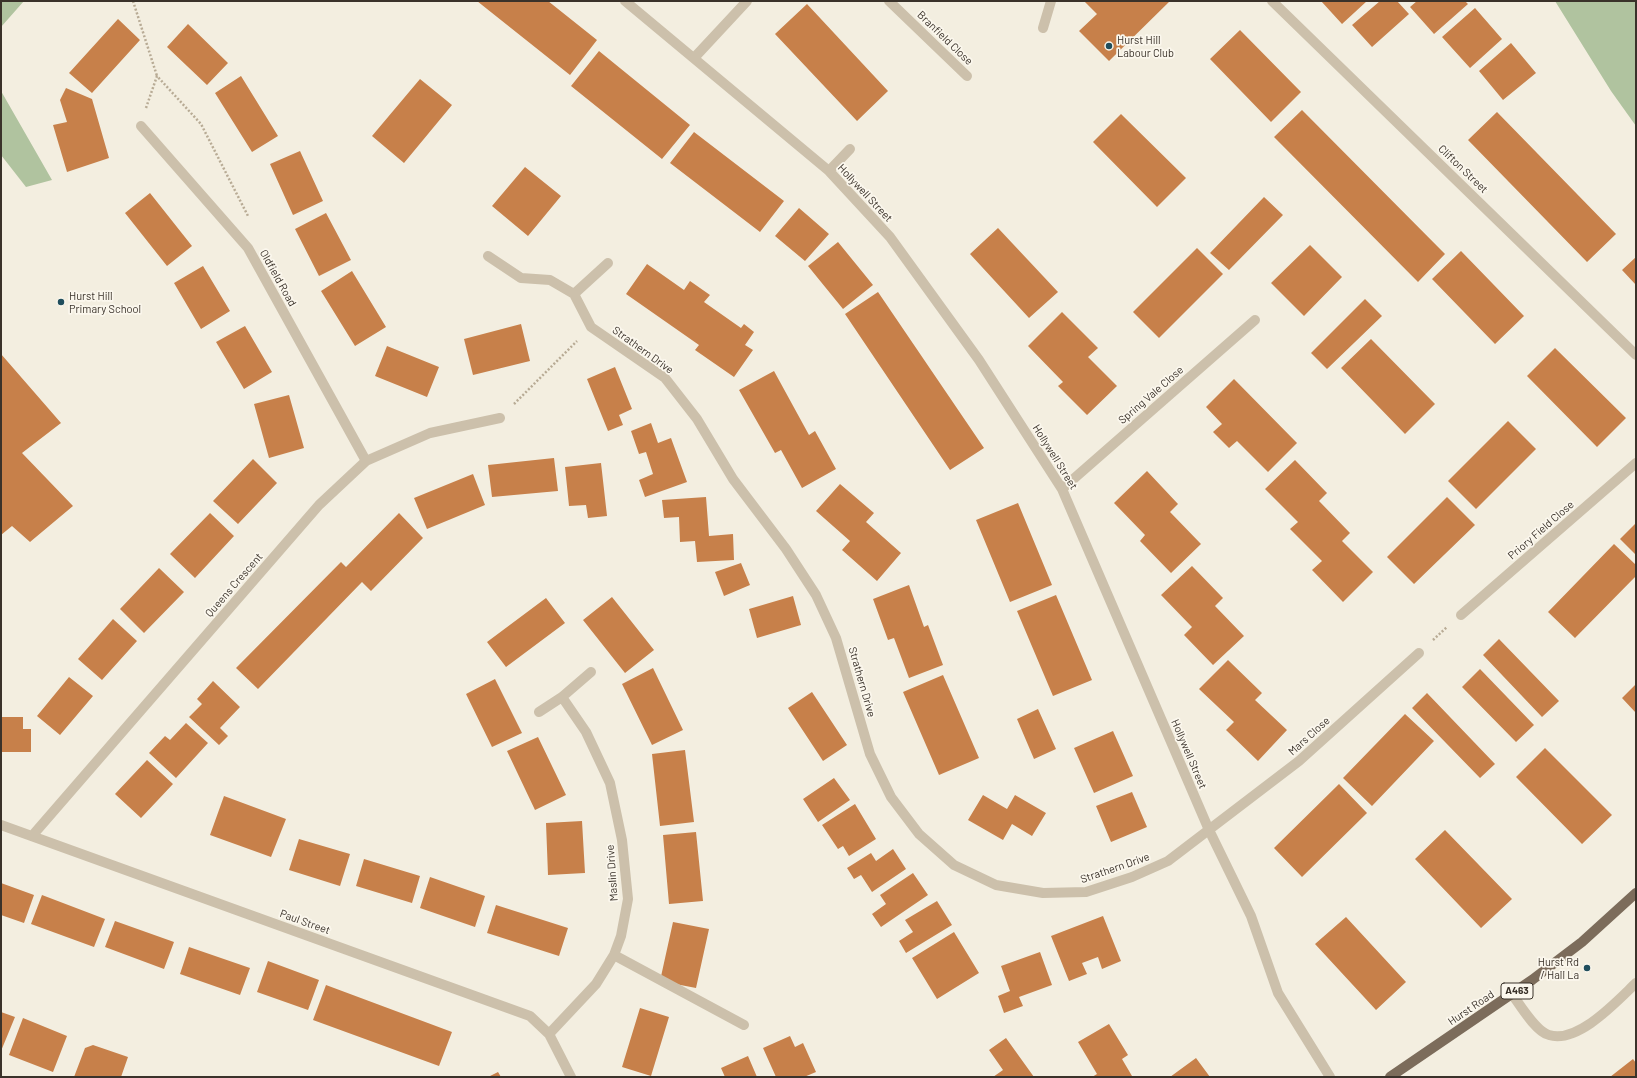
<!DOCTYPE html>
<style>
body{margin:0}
#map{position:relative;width:1637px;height:1078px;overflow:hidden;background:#f3eee0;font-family:Barlow,sans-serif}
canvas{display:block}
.frame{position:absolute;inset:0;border:2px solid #3a322a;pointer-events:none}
</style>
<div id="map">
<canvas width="1637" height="1078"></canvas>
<div class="frame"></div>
</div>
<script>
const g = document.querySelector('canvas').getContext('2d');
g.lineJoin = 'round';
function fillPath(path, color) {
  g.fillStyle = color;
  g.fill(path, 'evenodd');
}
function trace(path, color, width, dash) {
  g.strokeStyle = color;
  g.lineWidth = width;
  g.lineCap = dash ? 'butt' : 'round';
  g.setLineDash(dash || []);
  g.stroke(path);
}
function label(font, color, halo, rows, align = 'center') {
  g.font = font + ' Barlow,sans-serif';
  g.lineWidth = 3.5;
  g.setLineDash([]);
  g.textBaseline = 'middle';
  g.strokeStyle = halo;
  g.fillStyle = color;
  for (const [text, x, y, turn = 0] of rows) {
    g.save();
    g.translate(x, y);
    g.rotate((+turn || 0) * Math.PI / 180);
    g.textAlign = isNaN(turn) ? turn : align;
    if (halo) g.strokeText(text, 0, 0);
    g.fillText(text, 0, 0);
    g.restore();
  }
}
const green = new Path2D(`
 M1 1H24L1 27Z
 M1555 1H1636V126L1611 91Z
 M1 91 52 180 26 187 1 155Z`);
const building = new Path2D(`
 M477 1H548L597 40 570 75Z
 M1084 1H1170L1109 61 1079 31 1097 14Z
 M1321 1H1367L1342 24Z
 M1380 1H1397L1409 14 1372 47 1352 25Z
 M1417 1H1465L1468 4 1434 34 1410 7Z
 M807 4 888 91 857 121 775 34Z
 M1475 8 1502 39 1470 68 1442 37Z
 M118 19 140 40 92 93 69 73Z
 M188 24 228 63 207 85 167 47Z
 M1240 30 1301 92 1271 122 1210 59Z
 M1511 43 1536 73 1503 100 1479 71Z
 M599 51 690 125 662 159 571 86Z
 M241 76 278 136 252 152 215 93Z
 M420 79 452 105 404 163 372 136Z
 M66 88 92 99 109 158 67 172 53 125 67 122 60 100Z
 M1302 110 1445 254 1418 282 1274 137Z
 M1497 112 1616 234 1587 262 1468 140Z
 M1121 114 1186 178 1157 207 1093 142Z
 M694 132 784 201 760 232 670 163Z
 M300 151 323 201 293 215 270 164Z
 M525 167 561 196 528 236 492 206Z
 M150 193 192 246 167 266 125 213Z
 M1264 197 1283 215 1229 270 1210 253Z
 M799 208 829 234 805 261 775 236Z
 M326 213 351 260 319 276 295 229Z
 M998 228 1058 292 1029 318 970 254Z
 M838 242 873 285 843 309 808 266Z
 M1310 245 1342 277 1304 316 1271 283Z
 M1197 248 1223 274 1159 338 1133 312Z
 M1461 251 1524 316 1495 344 1432 279Z
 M1636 257V285L1622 270Z
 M647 264 684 290 690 281 710 295 704 302 741 328 744 324 754 332 745 345 753 350 734 377 695 350 699 345 626 294Z
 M203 266 230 311 201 329 174 283Z
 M352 271 386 327 355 346 321 291Z
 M878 292 984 448 950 470 845 314Z
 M1365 299 1382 316 1327 369 1311 353Z
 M1062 312 1098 348 1088 357 1117 386 1087 415 1058 386 1063 382 1028 346Z
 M521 324 530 361 473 375 464 339Z
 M245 326 272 372 244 389 216 342Z
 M1371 339 1435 404 1405 434 1341 368Z
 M387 346 439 367 427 397 375 376Z
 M1555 348 1626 418 1597 447 1527 376Z
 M1 354 61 423 22 453 73 506 30 542 12 526 1 535Z
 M615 367 632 409 619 415 623 425 608 431 587 379Z
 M774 371 809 435 815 431 836 469 802 488 781 450 775 453 739 390Z
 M1234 379 1297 443 1268 472 1237 441 1229 448 1213 432 1222 424 1206 407Z
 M289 395 304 448 269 458 254 404Z
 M1508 421 1536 449 1476 509 1448 481Z
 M651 423 658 443 671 438 687 482 645 497 639 480 653 474 646 452 639 454 631 431Z
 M554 458 558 491 492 497 488 465Z
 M253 459 277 483 238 524 213 501Z
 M1295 460 1327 493 1319 501 1350 533 1342 541 1373 572 1343 602 1312 570 1322 561 1290 529 1298 522 1265 489Z
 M601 463 607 516 588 518 586 505 569 506 565 467Z
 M1147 471 1178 504 1170 512 1201 544 1171 573 1140 541 1145 535 1114 503Z
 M473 474 485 505 427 529 414 498Z
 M840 484 874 513 866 522 901 553 877 581 842 550 850 541 816 511Z
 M706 497 709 536 733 534 734 560 697 562 695 541 680 542 679 517 664 518 662 500Z
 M1447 497 1475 525 1414 584 1387 557Z
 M1018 503 1052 585 1010 602 976 520Z
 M210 513 234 536 195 578 170 554Z
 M399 513 423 538 371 591 362 582 258 689 236 668 341 562 346 567Z
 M1636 523V555L1620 539Z
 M1614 544 1636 565V576L1575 638 1548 612Z
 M741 563 750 585 724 596 715 572Z
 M1192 566 1223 598 1215 606 1244 636 1213 665 1184 635 1192 627 1161 595Z
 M159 568 184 592 144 633 120 609Z
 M909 585 924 627 928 625 943 665 909 678 894 638 888 640 873 599Z
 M1056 595 1092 680 1053 696 1017 611Z
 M793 596 801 625 757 638 749 609Z
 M612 597 654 650 625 673 583 620Z
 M546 598 565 623 506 667 487 642Z
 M113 619 137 641 102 680 78 659Z
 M1499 639 1559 701 1542 717 1483 655Z
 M1228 660 1262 693 1255 700 1287 730 1258 761 1226 730 1234 722 1199 689Z
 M653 668 683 730 652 745 622 684Z
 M1480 669 1534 725 1516 742 1462 687Z
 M943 675 979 758 939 775 903 692Z
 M69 677 93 696 60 735 37 716Z
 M495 679 522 733 492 747 466 694Z
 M213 681 240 707 220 728 228 736 219 745 189 717 202 704 197 699Z
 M1636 684V713L1622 698Z
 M812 692 847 745 823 761 788 708Z
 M1427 693 1495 764 1480 778 1412 708Z
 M1038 709 1056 749 1034 759 1017 719Z
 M1405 714 1434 741 1372 806 1343 778Z
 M1 717H23V729H31V752H1Z
 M186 723 208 743 176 778 149 753 165 736 170 740Z
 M1113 731 1133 776 1094 793 1074 748Z
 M538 737 566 795 535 810 507 751Z
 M1545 748 1612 815 1582 844 1516 777Z
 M685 750 694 822 660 826 652 754Z
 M147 760 173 784 141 818 115 794Z
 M834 778 850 800 818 822 803 799Z
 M1339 784 1367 813 1302 877 1274 848Z
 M1132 792 1147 827 1111 842 1096 806Z
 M983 795 1007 809 1015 795 1046 813 1032 836 1012 824 1003 840 968 820Z
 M224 796 286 819 271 857 210 835Z
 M855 804 876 839 849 856 843 846 838 849 822 825Z
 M582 821 585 873 548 875 546 823Z
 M1445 830 1512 899 1481 928 1415 859Z
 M696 832 703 901 669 904 663 835Z
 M299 839 350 854 340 886 289 870Z
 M893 849 906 869 872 892 861 875 854 879 847 868 871 853 876 861Z
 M364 859 420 876 412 903 356 886Z
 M913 873 928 895 881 927 872 914 886 904 880 895Z
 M430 877 485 896 475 927 420 908Z
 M1 883 34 895 24 923 1 915Z
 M42 895 105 919 94 947 31 924Z
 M937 901 952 925 906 953 899 941 913 932 905 920Z
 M496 905 568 928 559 956 487 933Z
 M1103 916 1121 961 1102 969 1098 957 1082 963 1087 974 1069 981 1051 936Z
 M1346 917 1406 982 1376 1010 1315 944Z
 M115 921 174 942 164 969 105 947Z
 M673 922 709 929 696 988 660 981Z
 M954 932 979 973 937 999 912 958Z
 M189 947 250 968 240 995 180 974Z
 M1040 952 1052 985 1019 997 1023 1006 1004 1013 998 996 1010 991 1001 966Z
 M268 961 319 980 308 1010 257 992Z
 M326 985 452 1032 439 1066 313 1020Z
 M640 1008 669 1017 651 1076 622 1067Z
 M1 1012 15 1017 1 1051Z
 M23 1018 67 1036 53 1072 9 1055Z
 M1109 1024 1128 1055 1122 1059 1132 1076 1129 1077H1092L1097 1074 1078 1042Z
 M790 1036 795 1047 803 1043 816 1072 804 1077H776L763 1048Z
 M1006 1038 1034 1077H993L1003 1070 989 1050Z
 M93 1045 128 1057 121 1077H74L85 1048Z
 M748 1056 757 1077H725L721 1068Z
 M1196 1058 1210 1077H1170Z
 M1633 1059 1636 1063V1077H1610Z
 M498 1072 501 1077H488Z`);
const path = new Path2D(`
 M133 1 157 76
 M146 108 157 76 201 124 248 216
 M514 404 577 341
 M1433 640 1447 627`);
const minor = new Path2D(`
 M625 1 829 171 890 237 979 360 1062 489 1209 830 1251 916 1278 993 1330 1077
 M889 1 967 76
 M1272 1 1636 355
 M1043 28 1051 1
 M694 58 747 1
 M141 126 248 248 366 461
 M829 171 850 149
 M488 256 521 278 550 280 574 294 591 327 665 378 697 419 733 479 786 549 816 595 836 638 870 754 891 797 919 834 954 865 996 885 1043 893 1086 892 1132 877 1168 861 1299 761 1419 653
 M574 294 608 263
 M1062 489 1255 320
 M1461 615 1636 463
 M539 712 562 697 591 672
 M1 825 530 1016 549 1034 571 1077
 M32 836 319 505 366 461 430 433 500 418
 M614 955 744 1025
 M1512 994C1520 1005 1536 1032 1549 1035 1578 1044 1617 1001 1636 983
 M549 1034 596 984 614 955 621 936 628 899 622 840 610 783 586 732 562 697`);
const major = new Path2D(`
 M1390 1077 1532 980 1582 942 1636 893`);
const markers = [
 [1109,46,4,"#1f4d5c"],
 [61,302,4,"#1f4d5c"],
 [1587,968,4,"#1f4d5c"]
];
const shields = [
 [1517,991,32]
];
const shieldNames = [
 ["A463",1517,991]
];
const streetNames = [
 ["Branfield Close",945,38,44],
 ["Clifton Street",1463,169,44],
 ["Hollywell Street",865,193,47],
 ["Oldfield Road",278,278,61],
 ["Strathern Drive",643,350,36],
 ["Spring Vale Close",1151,395,-41],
 ["Hollywell Street",1055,457,58],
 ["Priory Field Close",1541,530,-41],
 ["Queens Crescent",234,585,-49],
 ["Strathern Drive",862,682,74],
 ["Mars Close",1309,736,-42],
 ["Hollywell Street",1189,754,67],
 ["Strathern Drive",1115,868,-19],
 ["Maslin Drive",612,873,-94],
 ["Paul Street",305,922,20],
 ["Hurst Road",1471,1008,-34]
];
const poiNames = [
 ["Hurst Hill",1117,40],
 ["Labour Club",1117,53],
 ["Hurst Hill",69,296],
 ["Primary School",69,309],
 ["Hurst Rd",1579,962,"right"],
 ["/ Hall La",1579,975,"right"]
];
fillPath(green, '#b0c39f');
fillPath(building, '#c7804a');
trace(path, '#b8ab95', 2.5, [2, 2]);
trace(minor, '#ccc0ab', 10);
trace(major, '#7c6c5b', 10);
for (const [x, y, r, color] of markers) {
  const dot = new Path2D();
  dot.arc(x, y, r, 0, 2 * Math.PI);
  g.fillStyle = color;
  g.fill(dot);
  trace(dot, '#fbf7ed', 1.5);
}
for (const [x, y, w] of shields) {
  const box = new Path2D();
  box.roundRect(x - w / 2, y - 8, w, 16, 3);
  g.fillStyle = '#fbf7ed';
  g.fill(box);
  trace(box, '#3a322a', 1);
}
label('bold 10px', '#3a322a', null, shieldNames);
label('11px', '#3a322a', '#fbf7ed', streetNames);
label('11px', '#3a322a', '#fbf7ed', poiNames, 'left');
</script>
